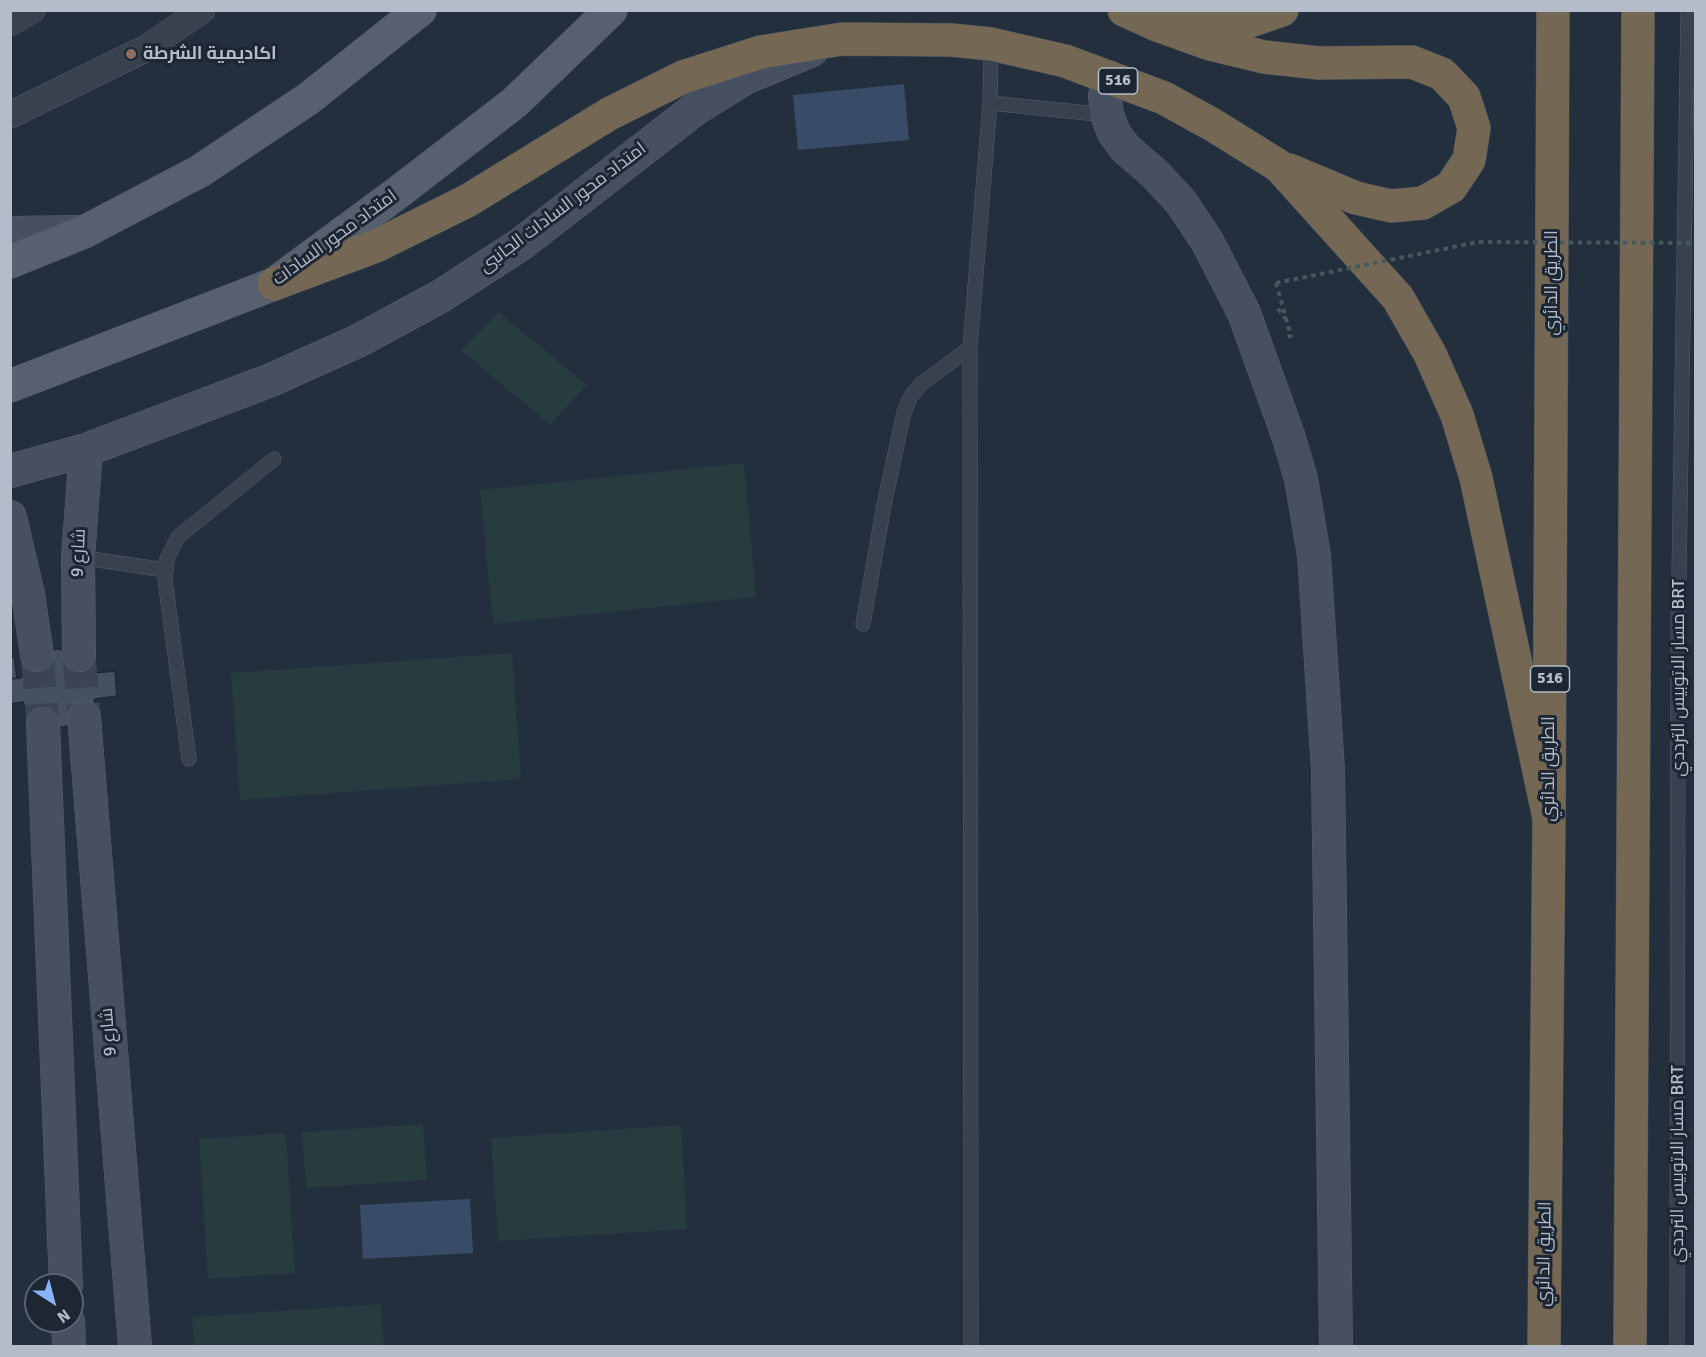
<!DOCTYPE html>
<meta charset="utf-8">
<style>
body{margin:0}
#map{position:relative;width:1706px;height:1357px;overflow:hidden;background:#242f3e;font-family:Signika,sans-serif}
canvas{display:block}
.frame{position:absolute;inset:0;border:12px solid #b4bcc9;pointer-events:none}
.north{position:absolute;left:24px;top:1273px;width:60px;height:60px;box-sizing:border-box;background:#1d2633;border:2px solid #59626f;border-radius:50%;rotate:144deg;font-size:16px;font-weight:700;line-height:24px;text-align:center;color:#b4bcc9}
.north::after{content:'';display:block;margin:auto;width:21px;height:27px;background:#8ab4f8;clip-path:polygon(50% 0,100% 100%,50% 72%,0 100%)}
</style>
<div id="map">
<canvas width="1706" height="1357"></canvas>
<div class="frame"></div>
<div class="north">N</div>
</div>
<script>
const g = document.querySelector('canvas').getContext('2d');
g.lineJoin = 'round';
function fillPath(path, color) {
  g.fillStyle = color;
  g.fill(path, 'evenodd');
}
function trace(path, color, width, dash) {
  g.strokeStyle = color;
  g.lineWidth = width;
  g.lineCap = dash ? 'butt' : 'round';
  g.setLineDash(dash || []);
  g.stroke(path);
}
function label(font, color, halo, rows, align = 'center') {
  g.font = font + ' Signika,Cairo,sans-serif';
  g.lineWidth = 6;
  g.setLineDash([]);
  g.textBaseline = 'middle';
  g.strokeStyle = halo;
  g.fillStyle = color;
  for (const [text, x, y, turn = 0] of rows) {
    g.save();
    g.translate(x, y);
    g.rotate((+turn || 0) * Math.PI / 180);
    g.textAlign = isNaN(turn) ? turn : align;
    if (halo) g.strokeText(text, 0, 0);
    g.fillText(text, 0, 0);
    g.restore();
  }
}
const green = new Path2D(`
 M499 312 587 385 550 425 461 350Z
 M744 463 756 597 493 624 480 490Z
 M512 653 521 779 240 800 231 673Z
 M423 1124 427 1180 306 1188 302 1132Z
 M681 1125 687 1229 498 1241 491 1138Z
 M286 1133 295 1273 208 1279 199 1139Z
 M381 1304 384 1346H194L192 1317Z`);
const water = new Path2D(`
 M904 84 909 140 798 150 793 95Z
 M470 1199 473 1253 363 1259 360 1205Z`);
const building = new Path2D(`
 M58 649 68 651 90 666 93 673 115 671 117 696 95 699 93 706 75 723 64 727H53L34 719 27 711 23 702 10 704V679L21 678 30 661 47 651Z
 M10 657H14L17 678 10 679Z`);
const secondaryTunnel = new Path2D(`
 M37 655 43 724
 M79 655 84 717`);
const path = new Path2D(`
 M1276 283 1291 336 1285 337
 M1278 309 1285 318`);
const lane = new Path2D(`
 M990 103 1107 115
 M78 557 165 570
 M863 624 884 505 904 412 911 396 921 384 970 348
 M189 759 165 580 167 559 178 537 274 459
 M971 1346 970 348 990 103 991 44
 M1677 1346 1678 636 1688 10`);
const street = new Path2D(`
 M10 23 32 10
 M10 115 147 48 202 10`);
const secondary = new Path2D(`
 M1109 77 1105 96 1107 115 1114 133 1125 148 1155 174 1181 202 1207 241 1244 313 1289 438 1301 479 1314 555 1328 770 1336 1346
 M10 233 84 232
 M10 471 86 450 271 380 358 341 441 296 521 244 695 109 745 78 812 50
 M10 517 28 594 37 655
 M79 655 78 557 86 450
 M84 717 135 1346
 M43 724 66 1285
 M68 1321 69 1346`);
const primary = new Path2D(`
 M10 262 84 232 200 171 308 99 420 10
 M10 386 274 284 396 194 514 103 611 10`);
const highway = new Path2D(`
 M1124 10 1157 25 1233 27 1282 10
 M1157 25 1210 44 1264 57 1319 63 1412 62 1442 74 1464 97 1474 128 1469 160 1451 187 1423 203 1391 206 1356 198 1289 170
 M274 284 376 246 467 201 609 114 683 77 761 52 842 39 951 40 991 44 1065 61 1164 98 1213 125 1279 166 1398 298 1430 354 1457 415 1476 478 1549 818
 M1544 1346 1549 818 1553 10
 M1630 1346 1638 10`);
const pathBridge = new Path2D(`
 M1276 283 1478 242 1696 243`);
const markers = [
 [131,54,6,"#8d6e63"]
];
const shields = [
 [1118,81,39],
 [1550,679,39]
];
const shieldNames = [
 ["516",1118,81],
 ["516",1550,679]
];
const poiNames = [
 ["اكاديمية الشرطة",143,54]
];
const streetNames = [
 ["امتداد محور السادات الجانبى",563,208,-37],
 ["امتداد محور السادات",335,238,-36],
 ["الطريق الدائري",1552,283,-90],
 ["شارع 9",79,553,-87],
 ["مسار الاتوبيس الترددي BRT",1679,678,-90],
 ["الطريق الدائري",1549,769,-90],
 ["شارع 9",109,1032,-95],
 ["مسار الاتوبيس الترددي BRT",1678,1164,-90],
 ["الطريق الدائري",1545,1254,-89]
];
fillPath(green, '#263c3f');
fillPath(water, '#394c67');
fillPath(building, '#455162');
trace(building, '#1f2835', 1.5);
trace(secondaryTunnel, '#3a4453', 33, [33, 16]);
trace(lane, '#565f6c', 15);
trace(street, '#565f6c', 27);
trace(secondary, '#565f6c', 34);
trace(primary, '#414a57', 34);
trace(highway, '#434c59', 34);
trace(path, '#44595c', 4, [4.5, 4.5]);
trace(lane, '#38414e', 14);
trace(street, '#38414e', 26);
trace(secondary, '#465061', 33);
trace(primary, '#56606e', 33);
trace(highway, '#746855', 33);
trace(pathBridge, '#44595c', 4, [4.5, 4.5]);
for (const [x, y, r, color] of markers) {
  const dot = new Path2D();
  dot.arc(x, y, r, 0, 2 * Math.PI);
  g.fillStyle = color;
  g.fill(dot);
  trace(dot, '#1d2633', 2);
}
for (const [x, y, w] of shields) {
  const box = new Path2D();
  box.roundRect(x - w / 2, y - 13, w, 26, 4.5);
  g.fillStyle = '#1d2633';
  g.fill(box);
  trace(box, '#b4bcc9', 1.5);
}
label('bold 16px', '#b4bcc9', null, shieldNames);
label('bold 18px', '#b4bcc9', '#1d2633', poiNames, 'left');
label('18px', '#b4bcc9', '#1d2633', streetNames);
</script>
